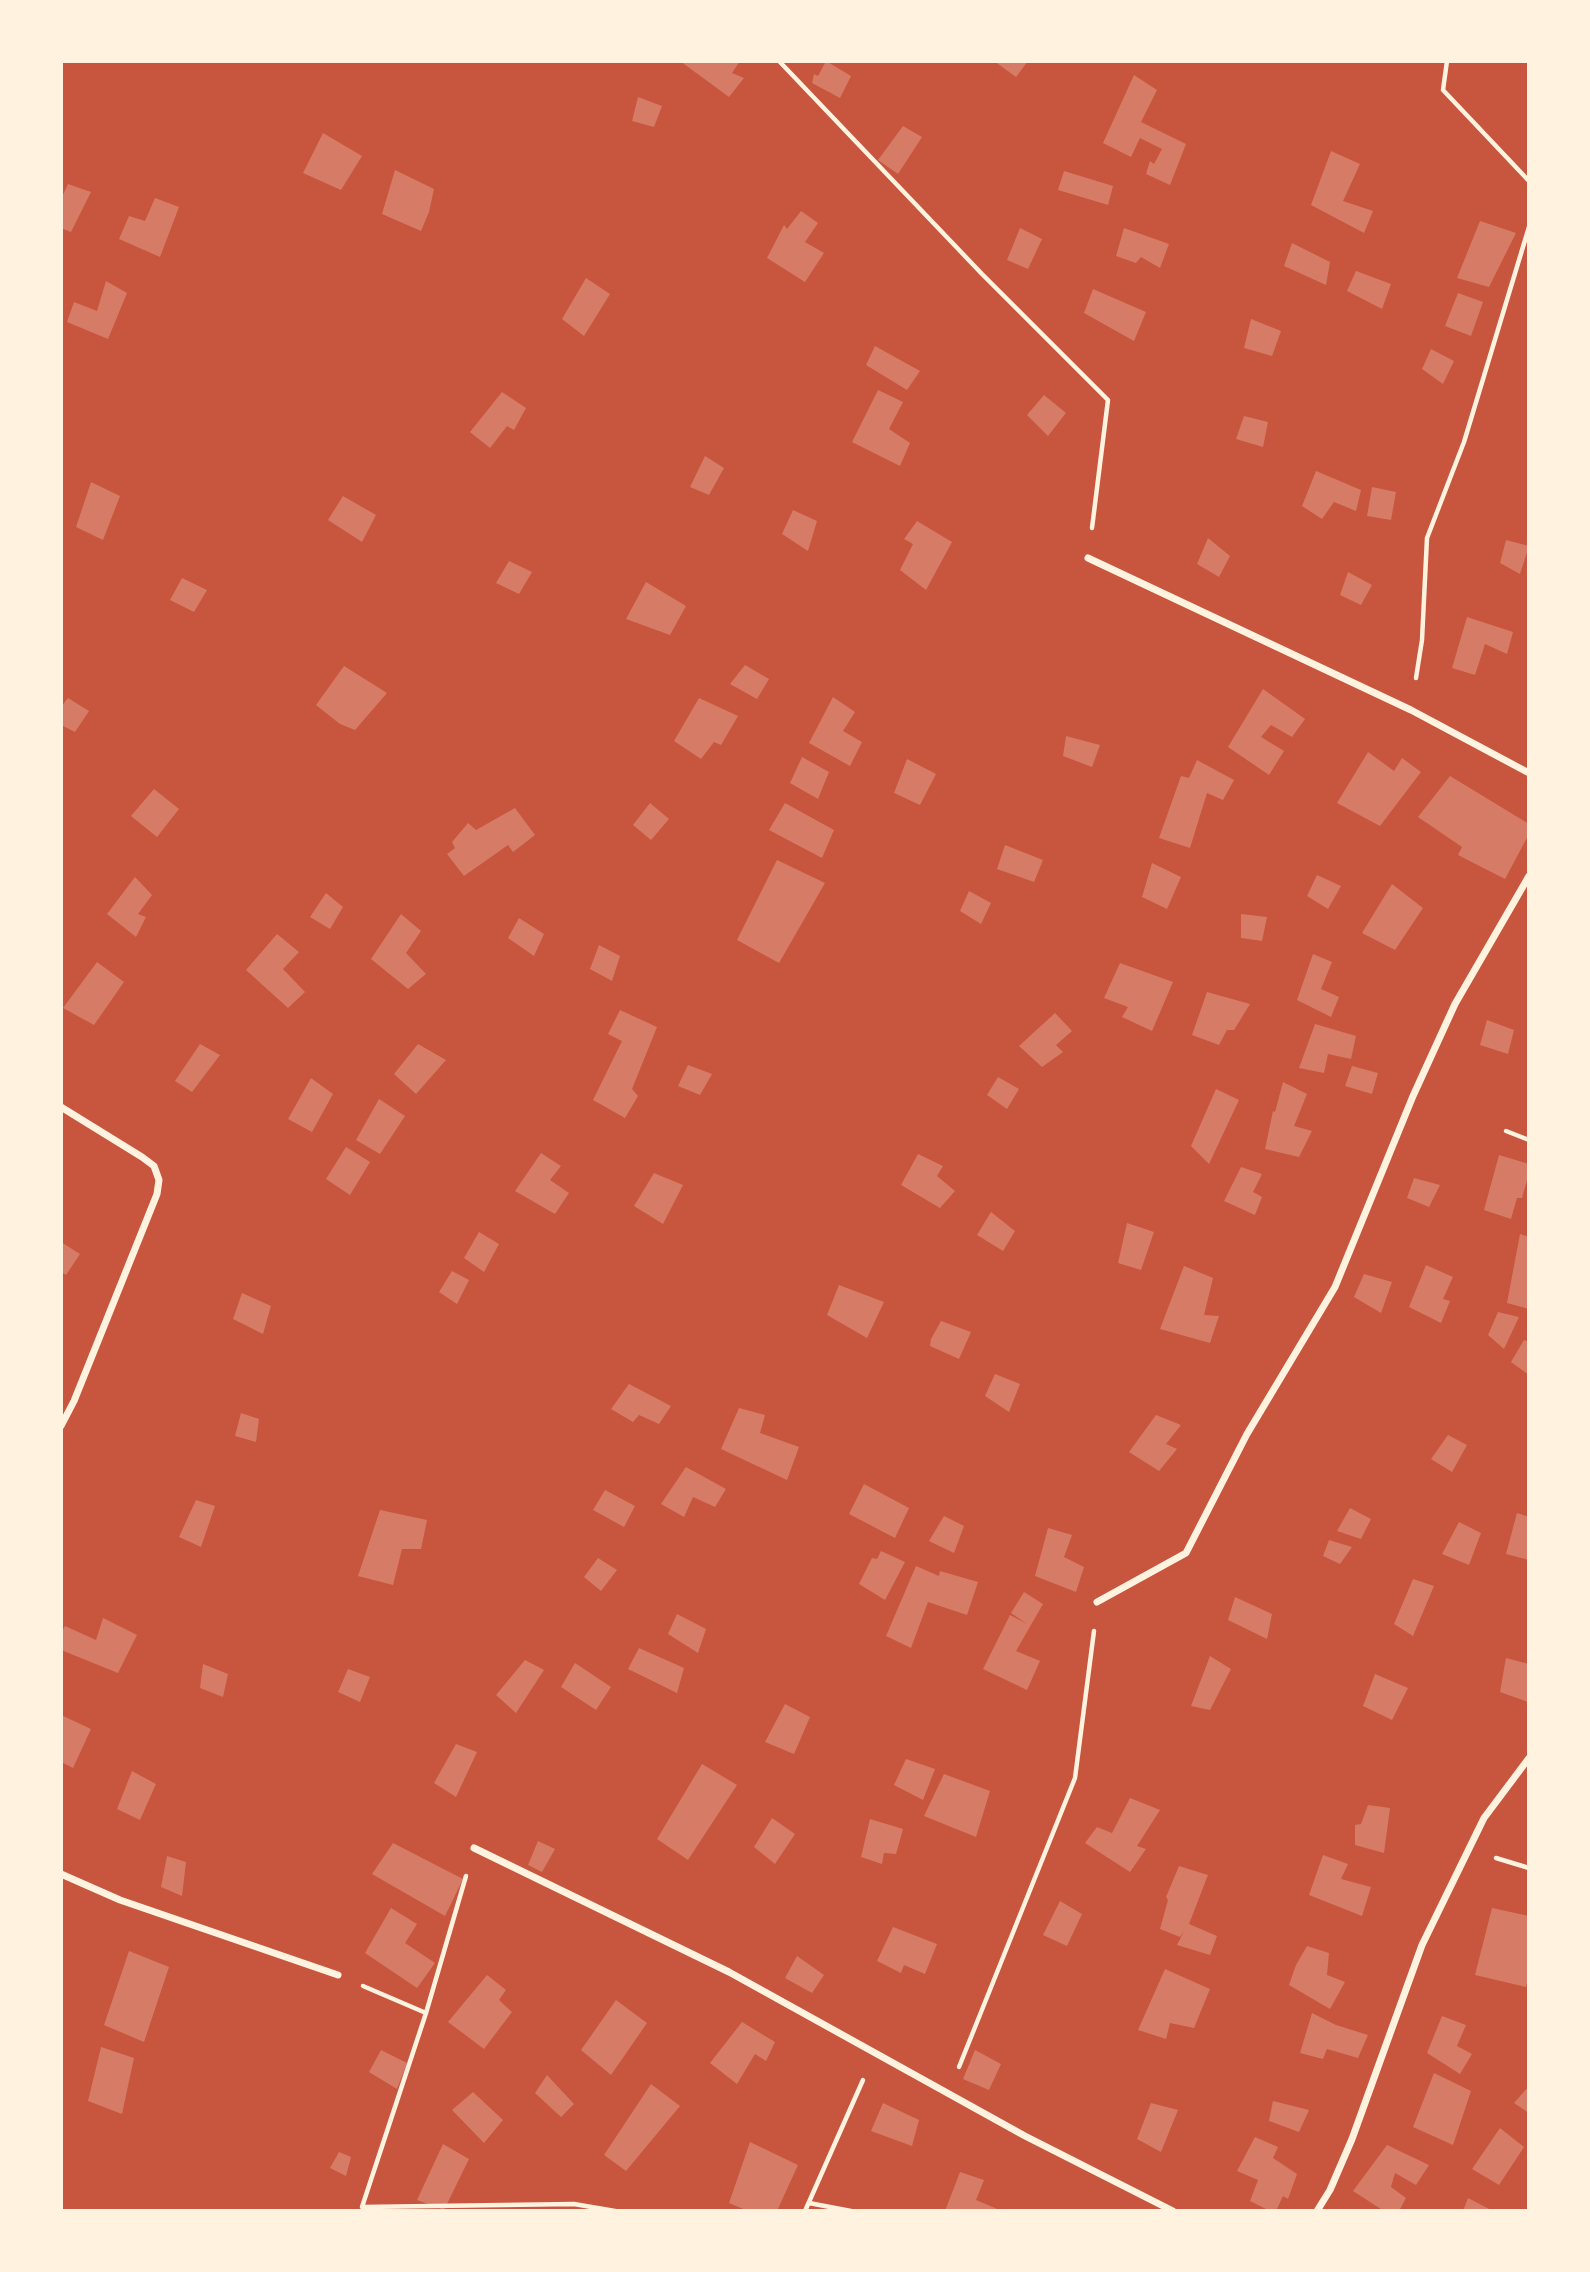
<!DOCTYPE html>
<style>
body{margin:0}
#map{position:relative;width:1590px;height:2272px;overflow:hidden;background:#c8553d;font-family:Roboto,sans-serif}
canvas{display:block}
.frame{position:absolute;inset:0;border:63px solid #fff3e0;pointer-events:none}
</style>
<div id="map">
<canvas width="1590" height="2272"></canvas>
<div class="frame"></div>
</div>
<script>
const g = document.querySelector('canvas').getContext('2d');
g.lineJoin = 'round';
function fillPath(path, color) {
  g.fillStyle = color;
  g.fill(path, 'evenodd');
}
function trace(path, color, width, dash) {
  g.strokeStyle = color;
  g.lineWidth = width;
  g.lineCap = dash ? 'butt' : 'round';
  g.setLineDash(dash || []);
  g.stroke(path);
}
const building = new Path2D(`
 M680 61H740L732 73 744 78 729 97Z
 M826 61 851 76 840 98 812 83 814 74 818 76Z
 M994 61H1028L1016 77Z
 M1134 75 1157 90 1141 122 1186 144 1170 185 1146 174 1150 161 1154 164 1162 149 1140 138 1131 157 1103 143Z
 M638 97 662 106 654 127 632 121Z
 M903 126 922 137 898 174 878 160Z
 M323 133 362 156 341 190 303 173Z
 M1331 151 1360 164 1343 201 1373 211 1364 233 1311 205Z
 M395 170 434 189 429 212 421 231 382 214Z
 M1064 171 1113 186 1108 205 1058 190Z
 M68 184 91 192 71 232 61 228V199Z
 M155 198 179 207 160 257 119 239 129 216 145 221Z
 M801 211 818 223 805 242 824 253 805 282 767 258 784 225 787 229Z
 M1480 221 1516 233 1489 287 1457 278Z
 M1020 228 1042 239 1028 269 1007 260Z
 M1124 228 1169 244 1160 268 1141 257 1136 263 1116 256Z
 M1292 243 1330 262 1326 285 1284 266Z
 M1356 271 1391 284 1382 309 1347 291Z
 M586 278 610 294 584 336 562 319Z
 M106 281 127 293 108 339 67 322 74 302 97 311Z
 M1093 289 1146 312 1134 341 1084 313Z
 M1458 293 1483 302 1471 336 1445 326Z
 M1251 319 1281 331 1272 356 1244 348Z
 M875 346 920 371 907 390 866 365Z
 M1431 349 1454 361 1443 384 1422 369Z
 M878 390 903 402 889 429 910 443 900 466 852 442Z
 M502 392 526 408 514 430 507 426 490 448 470 432Z
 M1044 395 1066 413 1048 436 1027 415Z
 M1244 416 1268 422 1263 447 1236 439Z
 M705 456 724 468 709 495 690 487Z
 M1316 471 1361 490 1356 511 1334 502 1322 519 1302 506Z
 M91 482 120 496 103 540 76 527Z
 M1372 487 1396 492 1391 520 1367 516Z
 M343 496 376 515 362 542 328 520Z
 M793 510 817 521 808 551 782 534Z
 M917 521 952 542 926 590 900 570 913 544 904 539Z
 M1208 538 1230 556 1219 577 1197 564Z
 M1506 540 1529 546 1520 574 1500 563Z
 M509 561 532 572 519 594 496 583Z
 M1348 572 1372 585 1361 605 1340 595Z
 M182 578 207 590 194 612 170 600Z
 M646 582 686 606 670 635 626 619Z
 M1467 617 1513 632 1507 654 1485 644 1475 675 1452 668Z
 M745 665 769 679 757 699 730 684Z
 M344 666 387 693 355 730 340 724 316 705Z
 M1263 689 1305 719 1292 737 1271 725 1261 737 1284 751 1269 775 1228 747Z
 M833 697 855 712 843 731 862 742 850 766 809 743Z
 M68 698 89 711 75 732 61 725V707Z
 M699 698 738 716 721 745 714 742 701 759 674 741Z
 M1066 736 1100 745 1092 767 1063 756Z
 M1368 752 1394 771 1402 758 1421 772 1380 826 1337 803Z
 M802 757 829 772 818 799 790 783Z
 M907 759 936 774 920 805 894 793Z
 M1197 760 1234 780 1223 800 1207 793 1190 848 1159 838 1181 776 1189 778Z
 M1450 776 1529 824V834L1505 879 1458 855 1462 847 1418 817Z
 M154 789 179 809 157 837 131 816Z
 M650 803 669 819 651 840 633 825Z
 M785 803 834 830 822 858 769 830Z
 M515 808 535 835 513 852 508 845 464 876 447 854 455 848 452 842 468 823 476 830Z
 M1005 845 1043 860 1034 882 997 869Z
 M777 860 825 883 779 963 737 940Z
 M1152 863 1181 877 1167 909 1142 897Z
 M1317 875 1341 886 1328 909 1307 896Z
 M135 877 152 895 138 914 146 917 136 937 107 914Z
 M1392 884 1423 908 1395 950 1362 933Z
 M969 891 991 903 981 924 960 911Z
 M326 893 343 907 330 929 310 917Z
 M401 914 421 931 406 953 426 974 408 989 371 959Z
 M1241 914 1267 917 1262 941 1241 938Z
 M519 918 544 934 534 956 508 938Z
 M277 934 299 952 283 969 305 992 288 1008 246 970Z
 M599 945 620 956 612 981 590 969Z
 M1313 954 1332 962 1321 989 1339 997 1331 1017 1297 1000Z
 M97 962 124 982 94 1025 63 1008Z
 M1120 963 1173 982 1152 1031 1122 1017 1128 1007 1104 998Z
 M1207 992 1250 1004 1234 1030H1227L1219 1045 1192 1035Z
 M620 1010 657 1027 632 1089 638 1096 625 1118 593 1100 622 1041 608 1034Z
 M1055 1013 1072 1031 1056 1045 1063 1052 1042 1067 1019 1046Z
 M1487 1020 1514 1030 1508 1054 1480 1045Z
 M1315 1024 1356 1036 1351 1059 1328 1054 1324 1073 1299 1068Z
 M200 1044 220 1055 192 1092 175 1081Z
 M418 1044 446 1060 416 1094 394 1074Z
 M688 1065 712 1074 700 1095 678 1086Z
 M1352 1066 1378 1073 1372 1094 1345 1086Z
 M998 1077 1019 1089 1007 1109 987 1095Z
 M311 1078 333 1094 312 1132 288 1119Z
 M1283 1082 1307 1094 1294 1126 1312 1131 1299 1157 1265 1149 1273 1111 1275 1112Z
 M1216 1089 1239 1100 1209 1164 1191 1146Z
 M379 1099 405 1116 380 1154 356 1140Z
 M346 1147 370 1162 350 1195 326 1179Z
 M541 1153 561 1166 550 1180 569 1193 555 1214 515 1191Z
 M918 1154 943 1166 937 1176 955 1191 940 1208 901 1185Z
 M1499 1155 1529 1164V1173L1522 1198H1517L1511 1219 1484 1210Z
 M1241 1167 1262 1174 1253 1192 1262 1197 1255 1215 1224 1201Z
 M654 1173 683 1185 663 1224 634 1206Z
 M1414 1178 1440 1185 1429 1207 1407 1198Z
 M991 1212 1015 1231 1003 1251 977 1235Z
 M1127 1223 1154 1232 1141 1270 1118 1263Z
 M479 1232 499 1244 484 1272 464 1258Z
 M1520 1234 1529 1237V1309L1507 1303Z
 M61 1242 80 1254 66 1275 61 1272Z
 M1426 1265 1453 1277 1443 1299 1450 1301 1441 1323 1409 1307Z
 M1184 1266 1213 1278 1204 1315 1219 1316 1210 1343 1160 1329Z
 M452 1271 469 1280 457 1304 439 1292Z
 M1364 1274 1392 1282 1381 1313 1354 1297Z
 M839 1285 884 1302 867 1338 827 1315Z
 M242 1293 271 1306 263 1334 233 1319Z
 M1498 1312 1519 1317 1504 1349 1488 1335Z
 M941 1321 971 1332 959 1359 930 1346 931 1339Z
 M1524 1340 1529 1342V1375L1511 1362Z
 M995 1374 1020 1384 1009 1412 985 1396Z
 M629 1384 671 1406 659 1424 639 1415 633 1422 611 1409Z
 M739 1408 765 1415 760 1433 799 1447 787 1480 721 1449Z
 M241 1413 259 1419 256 1442 235 1436Z
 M1156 1415 1181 1425 1166 1444 1177 1449 1159 1471 1129 1452Z
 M1448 1435 1467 1445 1452 1472 1431 1459Z
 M686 1467 726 1489 715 1507 693 1497 684 1517 661 1504Z
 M864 1484 909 1508 895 1538 849 1514Z
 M605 1490 635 1506 624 1527 593 1510Z
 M196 1500 215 1506 201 1547 179 1537Z
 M1350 1508 1371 1519 1361 1539 1337 1531Z
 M380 1510 427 1520 421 1549H402L393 1585 358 1576Z
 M1517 1513 1529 1517V1560L1506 1554Z
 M944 1516 964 1526 954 1553 929 1541Z
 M1459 1522 1481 1533 1469 1565 1442 1554Z
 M1048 1528 1072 1535 1064 1557 1084 1567 1076 1592 1035 1576Z
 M1329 1540 1352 1547 1340 1564 1323 1556Z
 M881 1551 905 1562 885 1600 859 1584 872 1558 877 1559Z
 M598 1558 617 1570 601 1591 584 1577Z
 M916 1566 939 1576 940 1571 978 1582 967 1615 928 1602 911 1648 886 1636Z
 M1413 1579 1434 1586 1413 1636 1394 1624Z
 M1024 1592 1043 1604 1016 1651 1040 1661 1027 1690 983 1669 1010 1615 1027 1624 1011 1613Z
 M1235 1597 1272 1614 1267 1639 1228 1620Z
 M677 1614 706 1629 698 1653 668 1634Z
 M103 1618 137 1635 118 1673 61 1650V1633L65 1626 96 1640Z
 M639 1648 684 1668 677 1693 628 1669Z
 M1210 1656 1231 1669 1210 1710 1191 1706Z
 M1506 1658 1529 1664 1528 1702 1500 1692Z
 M525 1660 544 1670 516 1713 496 1695Z
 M575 1663 611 1687 596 1710 561 1687Z
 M203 1664 228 1674 223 1697 200 1688Z
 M348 1669 370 1677 360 1702 338 1692Z
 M1375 1674 1408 1688 1392 1720 1363 1706Z
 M785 1704 810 1717 794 1754 765 1742Z
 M61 1715 91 1729 73 1768 61 1762Z
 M456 1744 477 1752 456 1797 434 1783Z
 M906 1759 935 1769 923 1800 894 1785Z
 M702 1764 737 1785 688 1860 657 1839Z
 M132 1771 156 1784 140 1820 117 1809Z
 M944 1774 990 1791 976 1837 924 1816Z
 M1130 1798 1160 1810 1137 1846 1146 1849 1130 1872 1085 1843 1097 1827 1112 1833Z
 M1368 1805 1390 1808 1384 1853 1355 1845V1825L1361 1824Z
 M772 1818 795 1834 775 1864 754 1847Z
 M870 1819 903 1829 896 1854 884 1853 882 1864 861 1857Z
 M538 1841 555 1849 542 1872 528 1865Z
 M393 1843 463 1879 445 1916 372 1874Z
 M1323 1855 1348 1864 1341 1879 1371 1887 1362 1916 1309 1895Z
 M167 1856 186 1862 182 1896 161 1887Z
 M1179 1866 1208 1875 1189 1924 1217 1936 1210 1955 1177 1945 1184 1931 1180 1937 1160 1929 1168 1900 1166 1897Z
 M1060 1901 1082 1914 1067 1946 1043 1935Z
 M391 1908 417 1924 405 1943 435 1963 417 1988 365 1953Z
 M1492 1908 1529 1916V1975L1526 1987 1475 1975Z
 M893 1927 937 1944 925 1974 904 1965 901 1973 877 1961Z
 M1307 1946 1329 1953 1327 1975 1345 1982 1330 2009 1289 1985 1296 1965Z
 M129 1951 169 1967 144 2042 104 2025Z
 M797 1956 824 1975 812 1993 785 1978Z
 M1165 1969 1210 1989 1194 2028 1170 2023 1166 2039 1138 2030Z
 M487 1975 506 1990 499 2000 512 2012 484 2049 448 2022Z
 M616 2000 647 2023 611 2075 581 2050Z
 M1312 2013 1336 2025 1368 2035 1358 2058 1327 2049 1323 2059 1300 2053Z
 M1442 2016 1466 2025 1457 2046 1472 2054 1460 2074 1427 2053Z
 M742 2022 775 2042 766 2061 755 2054 737 2084 710 2063Z
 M101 2047 134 2058 122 2114 88 2101Z
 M381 2050 407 2063 397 2089 369 2072Z
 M975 2050 1001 2064 989 2090 963 2079Z
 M1434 2073 1471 2091 1453 2145 1413 2127Z
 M547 2075 574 2104 561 2117 535 2093Z
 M651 2084 680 2106 626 2171 604 2155Z
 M1529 2086V2113L1514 2103Z
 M473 2092 503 2120 484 2143 452 2110Z
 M1273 2101 1309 2110 1299 2132 1269 2121Z
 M883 2103 919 2120 912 2146 871 2131Z
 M1151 2103 1178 2110 1161 2152 1137 2139Z
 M1500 2128 1524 2147 1499 2185 1472 2169Z
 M1255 2137 1278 2147 1273 2158 1297 2174 1288 2199 1283 2196 1276 2211H1270L1250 2201 1258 2180 1237 2171Z
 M750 2142 798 2165 777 2211H748L729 2203Z
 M443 2144 469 2159 444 2210 417 2200Z
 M1387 2145 1429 2165 1416 2185 1395 2173 1391 2187 1406 2198 1399 2211H1384L1353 2191Z
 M339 2152 351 2157 346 2176 330 2168Z
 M960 2172 984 2180 976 2200 1002 2211H945Z
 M1468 2198 1493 2211H1463Z`);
const path = new Path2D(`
 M779 61 982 274 1108 400 1092 528
 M1447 61 1443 90 1529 181
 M1416 678 1422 640 1427 538 1464 442 1529 227
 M1506 1131 1529 1140
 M1496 1858 1529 1868
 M363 1986 426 2013 466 1876
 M426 2013 362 2207 574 2204 615 2211
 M959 2067 1075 1778 1094 1631
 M809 2203 851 2211
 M805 2211 863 2080`);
const minor = new Path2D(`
 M1088 558 1411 710 1529 773
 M61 1107 142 1157 154 1166 159 1180 157 1194 74 1401 61 1426
 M1097 1602 1186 1553 1247 1434 1335 1287 1413 1096 1455 1004 1529 876
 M474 1848 729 1972 1025 2136 1173 2211
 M61 1874 120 1900 338 1975
 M1317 2211 1330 2190 1352 2139 1422 1945 1484 1818 1529 1758`);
fillPath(building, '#d67c66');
trace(path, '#fff3e0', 4.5);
trace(minor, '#fff3e0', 7);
</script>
